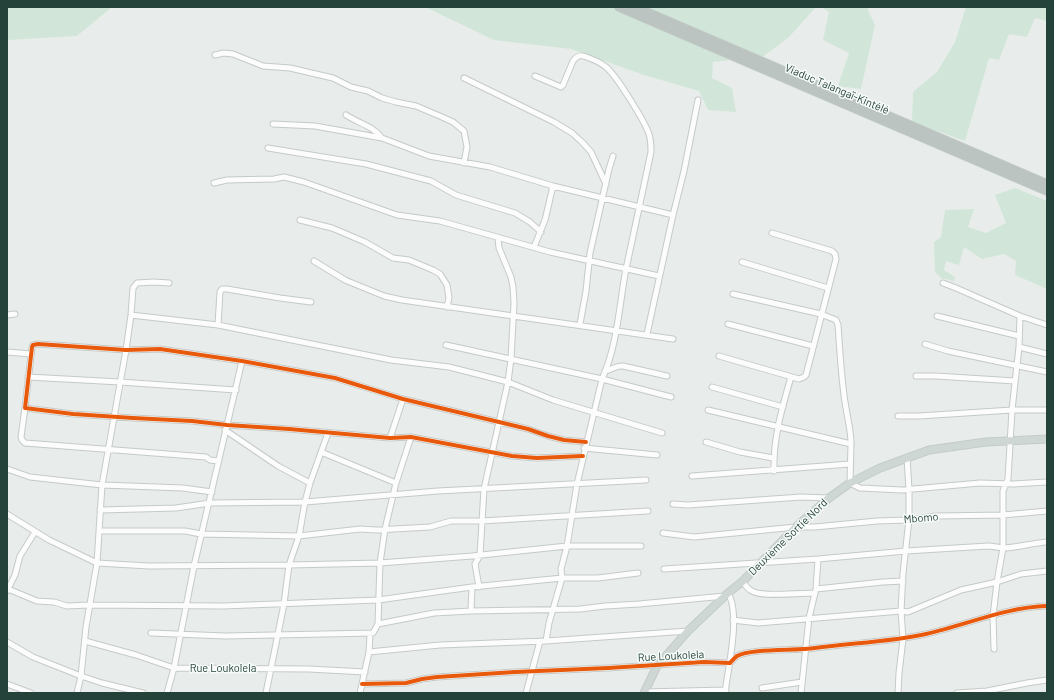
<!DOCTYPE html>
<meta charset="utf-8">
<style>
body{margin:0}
#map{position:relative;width:1054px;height:700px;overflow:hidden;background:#e8edeb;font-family:Barlow,sans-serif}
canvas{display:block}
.frame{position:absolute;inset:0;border:8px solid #24423a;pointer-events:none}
</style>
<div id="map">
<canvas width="1054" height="700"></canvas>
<div class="frame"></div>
</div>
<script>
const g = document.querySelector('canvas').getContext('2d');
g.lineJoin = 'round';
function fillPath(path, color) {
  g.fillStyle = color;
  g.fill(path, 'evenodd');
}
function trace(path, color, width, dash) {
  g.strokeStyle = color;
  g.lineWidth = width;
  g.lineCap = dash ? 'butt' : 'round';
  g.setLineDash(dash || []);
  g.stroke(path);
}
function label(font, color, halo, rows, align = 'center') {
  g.font = font + ' Barlow,sans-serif';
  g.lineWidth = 3;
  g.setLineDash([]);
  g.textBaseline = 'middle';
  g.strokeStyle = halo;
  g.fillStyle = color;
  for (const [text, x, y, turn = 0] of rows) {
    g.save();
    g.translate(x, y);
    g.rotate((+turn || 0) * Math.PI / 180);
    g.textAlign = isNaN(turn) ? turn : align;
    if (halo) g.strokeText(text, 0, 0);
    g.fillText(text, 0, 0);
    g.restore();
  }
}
const green = new Path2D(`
 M7 7H112L77 36 7 40Z
 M425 7H816L789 37 764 56 713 62 712 78 732 88 736 112 708 110 699 91 644 75 571 49 494 40Z
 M821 7H868V10L875 25 861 89 838 86 849 53 823 40 829 12Z
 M966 7H1047V21L1035 18 1027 37 1009 34 999 60 989 58 965 141 912 122 913 92 937 72 955 42Z
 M1015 188 1047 201V289L1015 275 1016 261 1004 254 982 259 964 247 959 265 946 261 944 270 955 277 954 281 941 278 935 272 934 242 941 237 945 210 974 209 968 227 986 233 1006 223 995 195Z`);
const minor = new Path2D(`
 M215 55 224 53 233 54 263 66 290 68 333 78 351 87 368 91 382 98 396 102 416 106 442 117 453 122 464 131 467 147 464 163
 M535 76 561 87 563 85 573 61C578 54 583 55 589 58 595 60 601 63 606 67 616 75 644 120 649 134 651 140 651 146 651 152 643 191 634 230 626 269 619 305 618 344 602 379L577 484 567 546 561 569 562 578 549 623 546 641
 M464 78 554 122 572 133 582 142 591 152 606 184
 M346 115C358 123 373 126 382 138
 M273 124 315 126 382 138 429 156 490 167 553 186 673 215
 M268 148 366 164 431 181 456 195 515 213 530 222 541 232
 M214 183 227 180 274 179 284 177 304 182 397 215 440 221 550 252 659 276
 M300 220 332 228 365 242 393 258 409 260 433 270 440 274 447 285 449 298 447 307
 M534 247 545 220 553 186
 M314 261 345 280 384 296 402 300 673 339
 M742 262 828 288
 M943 283 956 288 1020 316 1047 325
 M733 294 821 314 836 320 838 325C840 351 841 376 845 402 847 416 851 430 851 444
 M7 315 15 314
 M131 315 218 325 391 360 449 367 508 382 553 400 662 433
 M937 316 1019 336
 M580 324 586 291 590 253 609 169 613 156
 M728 324 813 346
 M218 325 220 292 222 289H227L280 298 311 302
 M647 334 673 215 684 171 698 100
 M925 344 948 351 1047 372
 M446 345 602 379 671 397
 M1019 347 1047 354
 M7 352 31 354
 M719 356 799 379 804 377 806 375 836 259 835 254 832 251 772 233
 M605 371C612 370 616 365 623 366L667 376
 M916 376H936L1015 381
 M28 377 120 382 236 390
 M712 387 783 407
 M25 408 21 437 22 440 25 443 206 457 210 460 218 461
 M708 410 851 444 850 483 860 488 902 490 980 483 1013 484 1047 482
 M898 416H919L1012 410H1047
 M225 430 278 466 310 483
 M390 438 403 399
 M706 442 740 452 773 458
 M584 448 657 455
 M321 452 396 483
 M583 456 537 458 512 456 411 437 390 438 289 429 227 425 192 421 133 418 73 414 25 408 32 347 33 345 38 344 126 350 160 349 242 361 335 378 403 399 499 422 528 429 548 436 564 440 586 442
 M7 469 30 477 102 485 183 488 212 492
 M774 471C773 438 782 408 791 377
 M692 476 850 464
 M673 504 688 505 801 497 829 498
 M100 510 176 508 210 503 305 502 438 491 646 480
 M7 514 49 540 97 563 149 566 289 565 380 563 472 556 567 546H641
 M99 531H185L201 534 299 536 360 529 376 530 430 527 451 521H482L648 511
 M663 533 694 537 796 527H815L877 521 909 520 936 516 1003 515 1047 511
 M664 569 818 559 906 551 988 546C994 546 999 548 1005 548 1019 547 1033 543 1047 542
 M743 581C745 586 749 590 754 592 765 597 802 593 815 593
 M479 587 475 564 480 555 484 489 508 382 511 359 514 303 513 287 511 277 499 248 498 238
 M8 589 37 601 54 602 67 606 89 605 223 606 378 600 472 587 562 578H598L638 573
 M816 589 883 582 903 581
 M7 591 15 575 20 556 35 532
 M471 611 472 587
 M733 620 758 623 901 611 908 612 961 590 997 582 1021 574 1047 571
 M378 624 434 613 471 611 580 609 605 606 639 604 725 596
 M151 633 225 636 373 633 378 624 380 563 385 529 396 483 411 437
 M85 641 136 655 174 668 309 669 365 672
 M7 642 33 657 81 676 102 683 143 693
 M994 649 993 616 997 582 1003 548V491L1008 479 1012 410 1019 347 1020 316
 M369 652 440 645 546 641 688 631
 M7 684 31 693
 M362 684 406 683 422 679 437 677 515 672 608 668 704 662 730 663C732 661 734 658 737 656 751 648 796 651 815 648 852 643 890 642 926 634 966 625 1006 607 1047 606
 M762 688 802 682
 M644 692 726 690
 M77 693 81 676 86 627 97 563 102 485 126 350 131 315 133 288 137 283 154 282 169 283
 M167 693 174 668 194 566 242 361
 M266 693 284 604 289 565 299 536 305 502 310 483 328 433
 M360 693 369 652 370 634
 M526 693 540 641
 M725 693C728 668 741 614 728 593
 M801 693 809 618 816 589 818 559
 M898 693 899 673 903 639 901 611 903 573 909 520V490L907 457
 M957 693 987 691 1027 683 1047 680`);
const major = new Path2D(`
 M644 693 657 666 688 631 728 593 743 581 796 527 829 498 850 483 880 468 929 450 986 442 1047 439`);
const highway = new Path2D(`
 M619 7 1047 191
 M635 7 1047 184`);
const cycleway = new Path2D(`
 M583 456 537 458 512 456 411 437 390 438 289 429 227 425 192 421 133 418 73 414 25 408 32 347 33 345 38 344 126 350 160 349 242 361 335 378 403 399 499 422 528 429 548 436 564 440 586 442
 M362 684 406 683 422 679 437 677 515 672 608 668 704 662 730 663C732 661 734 658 737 656 751 648 796 651 815 648 852 643 890 642 926 634 966 625 1006 607 1047 606`);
const streetNames = [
 ["Viaduc Talangaï-Kintélé",837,89,23],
 ["Mbomo",921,518,-5],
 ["Deuxième Sortie Nord",788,537,-44],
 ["Rue Loukolela",671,656,-3],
 ["Rue Loukolela",223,668]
];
fillPath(green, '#d1e6d8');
trace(minor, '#c5cac8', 7);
trace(major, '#c3ccc9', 9);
trace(highway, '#c3ccc9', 10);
trace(minor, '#fcfcfc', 5);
trace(major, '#cfd7d5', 7);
trace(highway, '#bcc4c2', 8);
trace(cycleway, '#e8590c', 4);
label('11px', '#24423a', '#f7fbf9', streetNames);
</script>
